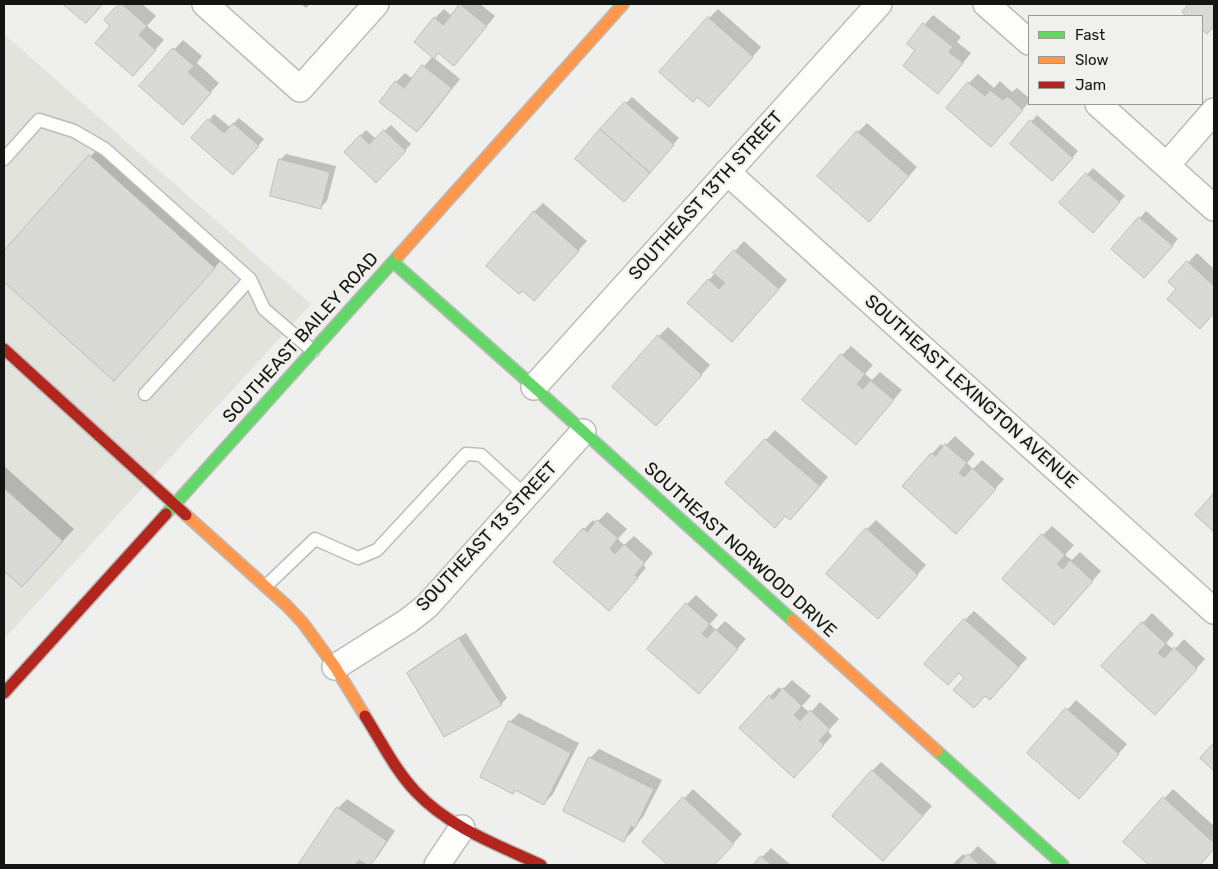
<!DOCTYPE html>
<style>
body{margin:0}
#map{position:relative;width:1218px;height:869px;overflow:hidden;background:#eff0ed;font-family:Rubik,sans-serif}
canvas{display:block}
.frame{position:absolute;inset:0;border:5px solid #141412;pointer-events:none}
.legend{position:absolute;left:1028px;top:15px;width:175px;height:90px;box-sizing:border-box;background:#f0f1ec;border:1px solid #989995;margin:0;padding:6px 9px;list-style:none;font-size:15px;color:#141412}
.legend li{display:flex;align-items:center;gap:10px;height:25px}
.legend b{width:25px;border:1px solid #989995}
</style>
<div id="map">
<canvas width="1218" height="869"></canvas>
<div class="frame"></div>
<ul class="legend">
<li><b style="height:6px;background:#63d668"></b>Fast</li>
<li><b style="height:6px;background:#ff974d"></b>Slow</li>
<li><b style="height:6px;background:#b3261e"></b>Jam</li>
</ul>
</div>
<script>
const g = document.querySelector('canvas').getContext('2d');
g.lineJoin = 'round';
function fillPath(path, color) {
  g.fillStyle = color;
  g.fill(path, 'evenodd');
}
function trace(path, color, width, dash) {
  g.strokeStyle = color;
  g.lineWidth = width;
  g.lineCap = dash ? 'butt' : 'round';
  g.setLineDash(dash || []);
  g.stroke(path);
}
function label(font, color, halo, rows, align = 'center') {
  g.font = font + ' Rubik,sans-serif';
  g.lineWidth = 4.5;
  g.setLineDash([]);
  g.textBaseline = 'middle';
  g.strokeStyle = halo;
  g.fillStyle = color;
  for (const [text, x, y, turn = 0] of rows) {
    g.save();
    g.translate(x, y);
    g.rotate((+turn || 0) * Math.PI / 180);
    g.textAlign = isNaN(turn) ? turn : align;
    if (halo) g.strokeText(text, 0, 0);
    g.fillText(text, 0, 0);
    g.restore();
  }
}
const built = new Path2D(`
 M4 34 311 304 4 639Z`);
const shadow = new Path2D(`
 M120 4H142L156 16 147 26 164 40 142 65 112 26 106 20Z
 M301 4H310L306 8Z
 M463 4H480L495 16 463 55 439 52 434 58 460 79 426 122 417 131 380 102 396 82 405 73 413 79 433 56 435 18 444 9 452 16Z
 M1191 4H1214V25L1207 32 1202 28V16H1188L1184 12Z
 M718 9 761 47 718 97 709 18Z
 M933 15 961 37 957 42 971 53 947 83 938 92 917 50 908 43Z
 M183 40 202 56 197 63 219 83 191 114 141 86Z
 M978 74 994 88 1000 81 1012 92 1017 88 1029 98V102L1000 136 969 83Z
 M632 97 679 138 630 194 626 103Z
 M214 114 230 127 239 118 264 139 239 168 209 120Z
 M1037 115 1078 151 1058 174 1012 144Z
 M867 123 917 167 878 211 858 132Z
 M391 125 411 144 376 181 345 152 366 130 376 139Z
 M102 144 226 255 114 379 4 281V253Z
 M286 154 336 166 327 201 321 207 280 160Z
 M1093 168 1125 196 1099 225 1061 203Z
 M543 203 587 241 543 290 534 212Z
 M1146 211 1178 239 1150 271 1113 249Z
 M744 241 787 280 741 332 688 303Z
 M1197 253 1214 269V312L1200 327 1178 289 1170 282Z
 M668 327 710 365 656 425 659 336Z
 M851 346 873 365 865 374 872 380 880 372 902 390 864 435 842 355Z
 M775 430 828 477 799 510 786 515 775 526 727 483Z
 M955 436 975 454 967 463 973 469 982 460 1004 479 956 533 903 486 941 444 944 447Z
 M4 466 74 529 22 585 4 569Z
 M607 512 627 529 618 539 624 545 634 536 653 553 643 565 646 568 618 600 584 529 593 520 596 523Z
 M876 520 926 565 887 609 867 529Z
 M1052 526 1074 545 1065 555 1072 560 1080 552 1101 571 1063 615 1043 535Z
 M696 595 718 615 710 624 716 630 725 621 746 639 708 683 687 604Z
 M974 611 1027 658 999 689 966 678 965 620Z
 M1152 613 1174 634 1166 643 1174 650 1184 639 1205 659 1164 704 1103 666Z
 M466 633 507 698 501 704 408 673 414 667Z
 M792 680 811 696 802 706 810 713 820 702 839 719 828 731 832 736 803 768 770 696 779 687 782 690Z
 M1076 700 1127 744 1088 788 1029 753Z
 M519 713 579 743 553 794 544 803 516 789 510 722Z
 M599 749 662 780 643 817 636 825 633 831 624 840 590 758Z
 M881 762 932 806 883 860 872 771Z
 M693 789 742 834 713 865H670L644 842Z
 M1173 789 1214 826V849L1200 865H1151L1124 842Z
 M347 799 395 831 378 856 371 864 372 865H301L299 864 338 808Z
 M978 846 997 863 995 865H952L963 854 967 857Z
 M771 848 791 865H754Z`);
const building = new Path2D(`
 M63 4H103L86 23Z
 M119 4H122L147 26 139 35 156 50 133 76 95 43 110 26 104 20Z
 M460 4 487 26 454 66 438 53 434 59 414 42 434 17 443 25Z
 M1189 4H1214V26L1207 34 1202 30V16H1186L1182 12Z
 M708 17 753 57 709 107 697 97 693 102 659 72Z
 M923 23 953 47 949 52 963 63 938 94 903 66 915 50 907 44Z
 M173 48 194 66 188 72 211 93 183 125 139 86Z
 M422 65 452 88 417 132 379 102 395 81 404 88Z
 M968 82 985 96 990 90 1003 100 1007 96 1023 110 991 147 946 108Z
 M625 102 674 145 650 173 600 129Z
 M208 119 224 133 233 123 259 146 233 175 191 138Z
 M1030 120 1073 158 1052 181 1010 144Z
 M600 129 650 173 624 202 575 159Z
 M384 130 406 151 376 183 344 152 360 135 369 144Z
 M857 131 909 176 869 222 817 176Z
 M89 155 215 268 114 381 4 282V251Z
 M279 159 330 172 321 209 270 196Z
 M1086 173 1120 202 1093 233 1059 203Z
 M534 211 579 251 534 301 523 291 519 294 486 266Z
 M1139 217 1173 246 1144 278 1111 249Z
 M734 250 779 289 732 342 687 303 708 279 719 289 725 283 713 273Z
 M1187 261 1214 286V313L1200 329 1167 299 1176 289 1168 282Z
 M658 335 702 375 656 426 612 387Z
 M841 354 865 374 857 384 863 389 870 380 894 400 856 445 802 400Z
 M765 439 820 486 790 520 785 516 775 528 725 483Z
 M945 444 967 463 959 473 964 477 972 468 996 489 956 534 902 486 931 453 935 456Z
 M4 488 63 541 22 587 4 571Z
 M1214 493V532L1195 515Z
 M597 520 618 538 610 549 615 554 624 544 645 563 635 575 638 578 609 611 553 562 583 528 587 532Z
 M866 528 918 575 878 619 826 574Z
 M1042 534 1065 555 1057 564 1063 569 1070 560 1093 581 1054 625 1002 579Z
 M686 603 710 624 702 634 707 638 715 629 738 649 699 694 647 649Z
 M964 619 1019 667 990 700 985 696 974 708 953 690 964 678 959 673 948 685 924 664Z
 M1142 622 1166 644 1158 653 1164 658 1174 647 1197 669 1155 715 1101 666Z
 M459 638 502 705 444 737 407 673Z
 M783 688 802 706 794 715 800 721 810 710 830 729 819 741 824 745 794 778 739 728 769 695 773 699Z
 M1066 708 1119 754 1079 799 1027 753Z
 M509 721 571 753 544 805 515 790 513 794 480 777Z
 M1214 743V771L1200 758Z
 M589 757 654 789 635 828 631 826 624 842 563 811Z
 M872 770 923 816 883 861 832 816Z
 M683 797 734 844 714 865H668L642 842Z
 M1163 797 1214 843V849L1200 865H1149L1123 842Z
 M337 807 387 841 371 865H367L359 860 355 865H298Z
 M968 854 980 865H958Z
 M761 856 772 865H753Z`);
const lane = new Path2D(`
 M4 159 39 120 74 131 105 149 250 279 264 309 313 351
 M145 394 250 279
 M266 586 315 539 358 558 377 550 466 454 481 455 526 496`);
const street = new Path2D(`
 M205 4 300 89 376 4
 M986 4 1029 42
 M1098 104 1214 208
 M1167 165 1214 111
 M727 172 1214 611
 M534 387 879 4
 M335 667 408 621 427 606 583 432
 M437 865 462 828`);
const fast = new Path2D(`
 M393 262 534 387 792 620
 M166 514 399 255
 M937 751 1063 865`);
const slow = new Path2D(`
 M399 255 623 4
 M186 515 286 605 303 623 335 667 365 716
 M792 620 937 751`);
const jam = new Path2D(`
 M4 349 186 515
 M4 693 166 514
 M365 716C381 741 395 770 416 792 450 828 498 845 541 865`);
const streetNames = [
 ["SOUTHEAST 13TH STREET",706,196,-48],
 ["SOUTHEAST BAILEY ROAD",301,338,-48],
 ["SOUTHEAST LEXINGTON AVENUE",971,392,42],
 ["SOUTHEAST 13 STREET",487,537,-47],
 ["SOUTHEAST NORWOOD DRIVE",740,550,42]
];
fillPath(built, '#e2e3dc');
fillPath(shadow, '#0003');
fillPath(building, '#d9d9d7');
trace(building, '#bbbbb9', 1);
trace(lane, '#bcbdbb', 15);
trace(street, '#bcbdbb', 28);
trace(fast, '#bcbdbb', 14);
trace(slow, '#bcbdbb', 14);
trace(jam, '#bcbdbb', 14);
trace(lane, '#fdfdfc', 12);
trace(street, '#fdfdfc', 25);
trace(fast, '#63d668', 11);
trace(slow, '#ff974d', 11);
trace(jam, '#b3261e', 11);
label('18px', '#141412', '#f0f1ec', streetNames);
</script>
